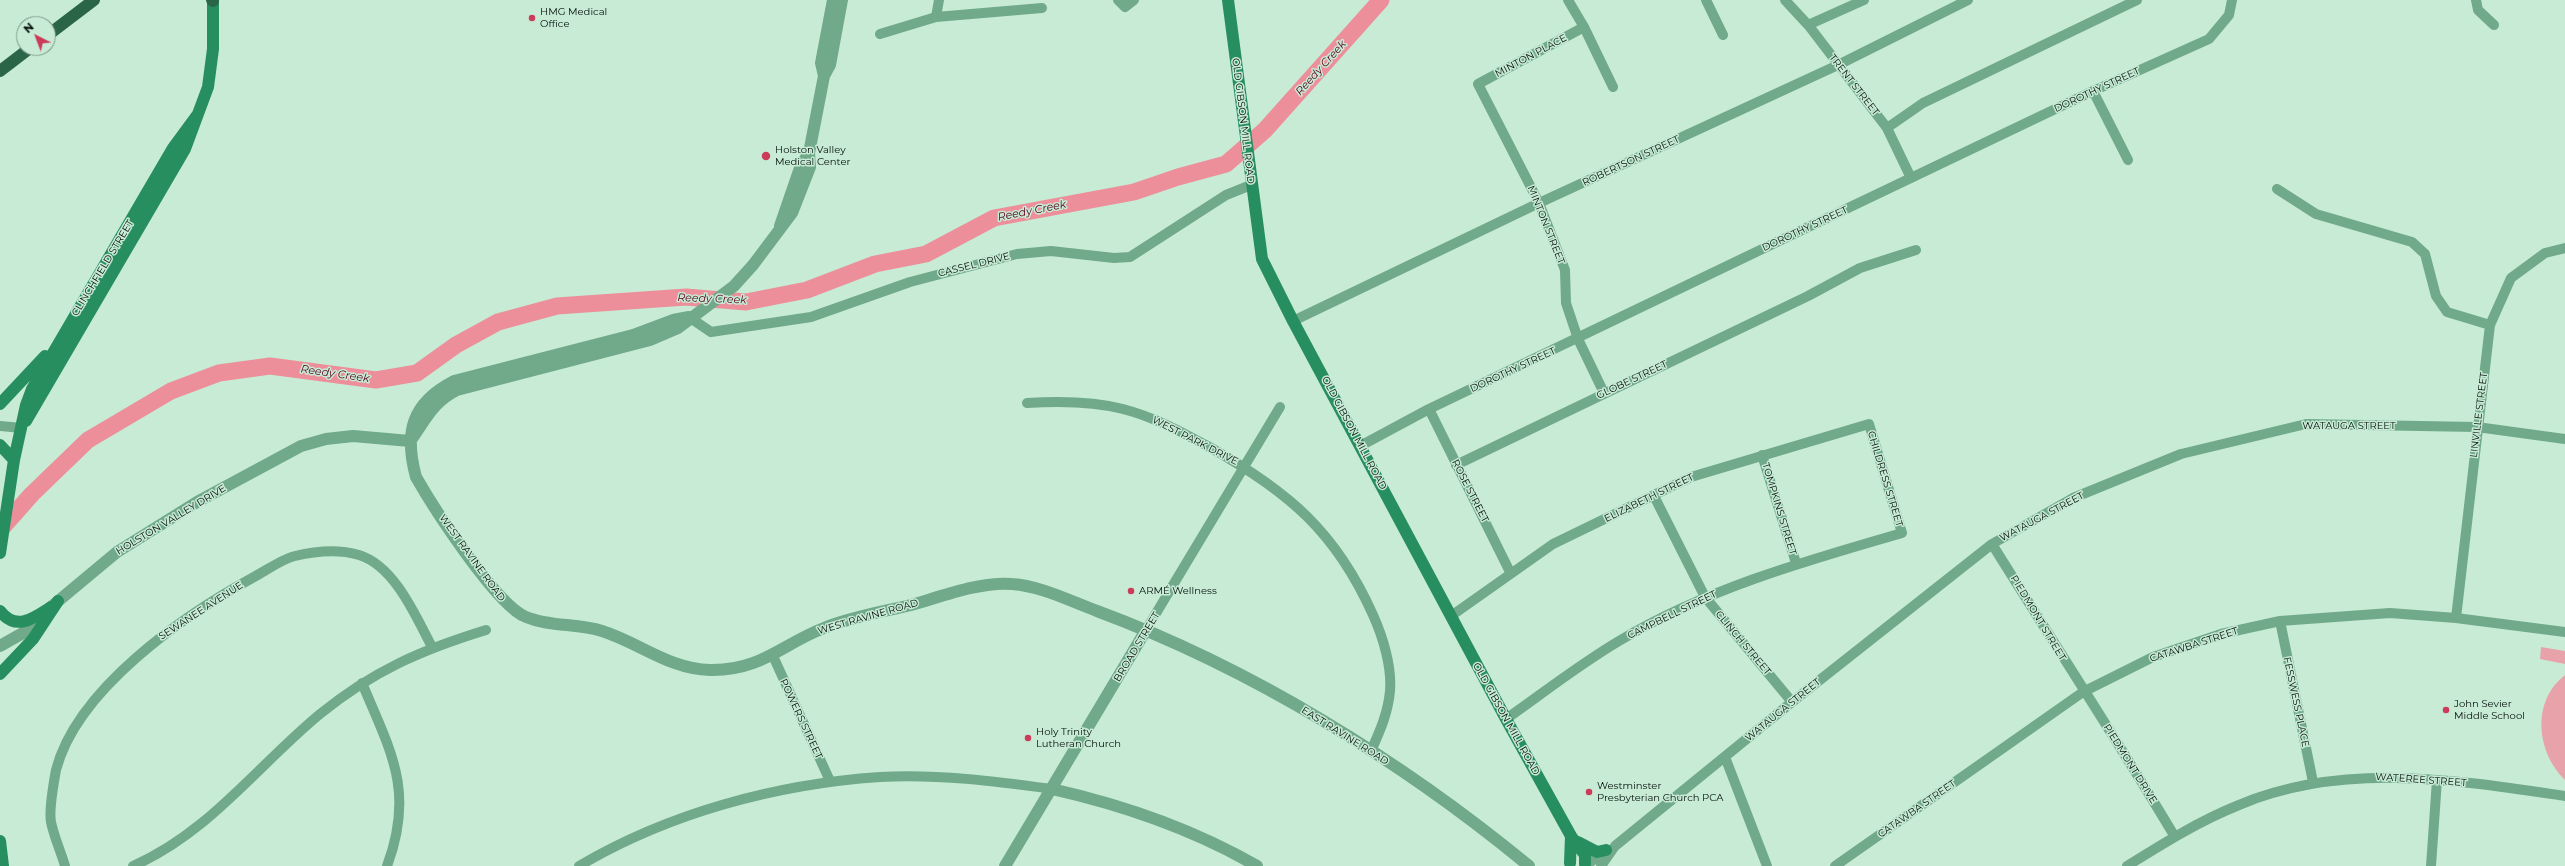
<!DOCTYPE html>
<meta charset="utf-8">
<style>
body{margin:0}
#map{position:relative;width:2565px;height:866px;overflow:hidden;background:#c8ebd6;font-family:Montserrat,sans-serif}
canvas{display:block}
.north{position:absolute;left:16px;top:16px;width:40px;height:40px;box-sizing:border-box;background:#c8ebd6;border:1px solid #7a9484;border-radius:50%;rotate:318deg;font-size:11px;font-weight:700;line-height:16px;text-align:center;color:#05110a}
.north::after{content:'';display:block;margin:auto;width:14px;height:18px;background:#cc3c5a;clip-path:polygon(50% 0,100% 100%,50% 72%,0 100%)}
</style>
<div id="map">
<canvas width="2565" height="866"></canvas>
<div class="north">N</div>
</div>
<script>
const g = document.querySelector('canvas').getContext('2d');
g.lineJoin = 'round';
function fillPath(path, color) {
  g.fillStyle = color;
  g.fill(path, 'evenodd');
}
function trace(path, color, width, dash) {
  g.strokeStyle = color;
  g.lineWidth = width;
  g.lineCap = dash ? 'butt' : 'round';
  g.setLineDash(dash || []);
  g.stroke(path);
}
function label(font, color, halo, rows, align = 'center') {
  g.font = font + ' Montserrat,sans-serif';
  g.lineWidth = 3;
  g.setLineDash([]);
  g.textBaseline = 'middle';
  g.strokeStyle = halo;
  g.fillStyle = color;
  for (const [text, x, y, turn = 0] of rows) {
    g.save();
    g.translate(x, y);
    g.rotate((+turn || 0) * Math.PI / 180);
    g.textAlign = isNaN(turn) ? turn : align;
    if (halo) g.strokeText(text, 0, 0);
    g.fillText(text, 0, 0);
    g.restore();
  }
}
const green = new Path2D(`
 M2541 647 2565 651V664L2540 659Z
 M2565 675V780C2536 752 2531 701 2565 675Z`);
const river = new Path2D(`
 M0 530 32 494 88 440 171 391 219 373 270 366 376 380 417 373 456 345 498 322 557 306 686 297 746 302 807 290 875 264 926 254 994 218 1134 192 1178 177 1226 164 1265 130 1381 0`);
const minor = new Path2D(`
 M1118 0 1125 7 1134 0
 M1568 0 1584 27 1613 87
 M1706 0 1723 35
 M1785 0 1809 26 1887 128 1911 178
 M2476 0 2478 10 2494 25
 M936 17 939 0
 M1808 25 1864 0
 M1584 27 1478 84 1539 203 1565 270 1566 303 1578 339 1604 393
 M880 34 936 17 1042 8
 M2093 91 2128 160
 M1887 128 1923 103 2137 0
 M2277 189 2316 214 2412 242 2425 254 2436 296 2447 312 2490 325
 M689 317 711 332 811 317 910 282 1017 254 1051 251 1114 258 1130 257 1226 195 1251 185
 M1293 321 1539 203 1838 65 1968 0
 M1027 403C1058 401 1092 401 1123 409 1154 417 1182 432 1211 448 1289 492 1336 532 1373 615 1383 637 1392 667 1390 691 1388 713 1380 731 1371 751
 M1429 409 1510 572
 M0 426 22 428
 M1362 445 1429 409 1779 241 2093 91 2209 39 2229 15 2232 0
 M1762 455 1796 563
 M1456 465 1808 296 1860 268 1916 250
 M1654 496 1705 597 1792 702
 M1992 544C2053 642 2116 738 2175 837
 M1451 616 1553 544 1691 477 1869 424 1902 533C1805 561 1706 589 1619 641 1580 664 1543 693 1506 719
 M2456 618 2490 325 2511 278 2545 253 2565 248
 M2280 621 2313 782
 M1146 630 1280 407
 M773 656 830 781
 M362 683C391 752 415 791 387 866
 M1725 757 1767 866
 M1586 865 1608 850
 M65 866C61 852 54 837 51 822 49 812 54 781 56 770 77 689 184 615 254 577 267 570 282 559 295 556 316 551 338 549 359 555 395 566 416 617 432 647
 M133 866C209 833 258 765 320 714 373 671 421 650 486 630
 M579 866C669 813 776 784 880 777 938 774 995 781 1052 789
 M1601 866 1615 846 1792 702 1992 544 2073 498 2181 454 2306 424 2477 427 2565 439
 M1835 866 2083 692 2153 657 2221 634 2280 621 2390 613 2456 618 2565 632
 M2127 866C2164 843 2199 821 2239 805 2343 761 2457 780 2565 796
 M2431 866 2437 780`);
const tertiary = new Path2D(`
 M824 76 821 63 833 0
 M780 226 801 165 809 153
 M689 317 673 320 633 335 454 381C411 403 404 433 416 477 433 507 497 606 526 617 550 627 577 623 602 631 640 643 669 669 710 670 761 671 782 644 824 628 851 617 882 612 911 605 940 597 982 581 1012 584 1041 586 1070 601 1097 611 1251 668 1403 762 1529 866
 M411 440C426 419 433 402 457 390L650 340 678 328 734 286 753 265 792 213 810 167 809 153 824 76 830 65 842 0
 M0 646 30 629 51 607 117 552 197 502 301 446 326 439 353 436 410 441
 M1052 789C1123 805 1193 829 1257 866
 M1005 866 1146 630`);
const secondary = new Path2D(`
 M1228 0 1262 259 1293 321 1506 719 1571 836 1585 855V864
 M0 404 45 356
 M26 421 185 149 208 87 213 49V0
 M0 445 14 460
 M0 553 14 460 26 405 32 389 173 148 198 114
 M0 611C16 632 34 618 51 607
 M0 674 33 639 58 601
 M0 841 3 866
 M1578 842 1597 852 1606 850
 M1570 863 1571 836`);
const trunk = new Path2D(`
 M212 0 213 1
 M48 35 94 0
 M0 71 30 48`);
const markers = [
 [532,18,4,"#cc3c5a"],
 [766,156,5,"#cc3c5a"],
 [1131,591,4,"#cc3c5a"],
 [2446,710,4,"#cc3c5a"],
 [1028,738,4,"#cc3c5a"],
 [1589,792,4,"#cc3c5a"]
];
const poiNames = [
 ["HMG Medical",540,12],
 ["Office",540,24],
 ["Holston Valley",775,150],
 ["Medical Center",775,162],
 ["ARMÉ Wellness",1139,591],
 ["John Sevier",2454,704],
 ["Middle School",2454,716],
 ["Holy Trinity",1036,732],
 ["Lutheran Church",1036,744],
 ["Westminster",1597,786],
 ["Presbyterian Church PCA",1597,798]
];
const streetNames = [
 ["MINTON PLACE",1531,56,-28],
 ["TRENT STREET",1854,85,52],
 ["DOROTHY STREET",2097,90,-25],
 ["OLD GIBSON MILL ROAD",1243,121,83],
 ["ROBERTSON STREET",1631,161,-25],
 ["MINTON STREET",1546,225,68],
 ["DOROTHY STREET",1805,229,-25],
 ["CASSEL DRIVE",974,265,-14],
 ["CLINCHFIELD STREET",103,268,-59],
 ["DOROTHY STREET",1513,370,-25],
 ["GLOBE STREET",1632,380,-25],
 ["LINVILLE STREET",2479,415,-83],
 ["WATAUGA STREET",2349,426],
 ["OLD GIBSON MILL ROAD",1354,433,62],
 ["WEST PARK DRIVE",1195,441,27],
 ["CHILDRESS STREET",1885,479,73],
 ["ROSE STREET",1470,491,63],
 ["ELIZABETH STREET",1649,498,-26],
 ["TOMPKINS STREET",1779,509,73],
 ["WATAUGA STREET",2042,517,-28],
 ["HOLSTON VALLEY DRIVE",171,520,-31],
 ["WEST RAVINE ROAD",472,558,54],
 ["SEWANEE AVENUE",201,611,-33],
 ["CAMPBELL STREET",1672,615,-26],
 ["WEST RAVINE ROAD",868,617,-16],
 ["PIEDMONT STREET",2038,618,59],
 ["CLINCH STREET",1743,643,50],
 ["CATAWBA STREET",2194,645,-18],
 ["BROAD STREET",1137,647,-59],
 ["FESSWESS PLACE",2296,702,78],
 ["WATAUGA STREET",1783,710,-39],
 ["POWERS STREET",801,719,65],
 ["OLD GIBSON MILL ROAD",1506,719,61],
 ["EAST RAVINE ROAD",1345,736,32],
 ["PIEDMONT DRIVE",2130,764,58],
 ["WATEREE STREET",2421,780,4],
 ["CATAWBA STREET",1917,809,-35]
];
const waterNames = [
 ["Reedy Creek",1321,68,-48],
 ["Reedy Creek",1032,211,-11],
 ["Reedy Creek",712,299,2],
 ["Reedy Creek",335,374,8]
];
fillPath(green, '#e8a3aa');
trace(river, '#ec8f9a', 17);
trace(minor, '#70aa8a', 10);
trace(tertiary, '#70aa8a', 12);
trace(secondary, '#278e60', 12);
trace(trunk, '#2a6548', 12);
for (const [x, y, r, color] of markers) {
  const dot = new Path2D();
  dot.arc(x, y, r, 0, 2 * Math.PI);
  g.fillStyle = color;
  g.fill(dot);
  trace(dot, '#c8ebd6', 1.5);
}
label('10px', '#05110a', '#c8ebd6', poiNames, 'left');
label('10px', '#05110a', '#c8ebd6', streetNames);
label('italic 11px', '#56021b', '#c8ebd6', waterNames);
</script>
